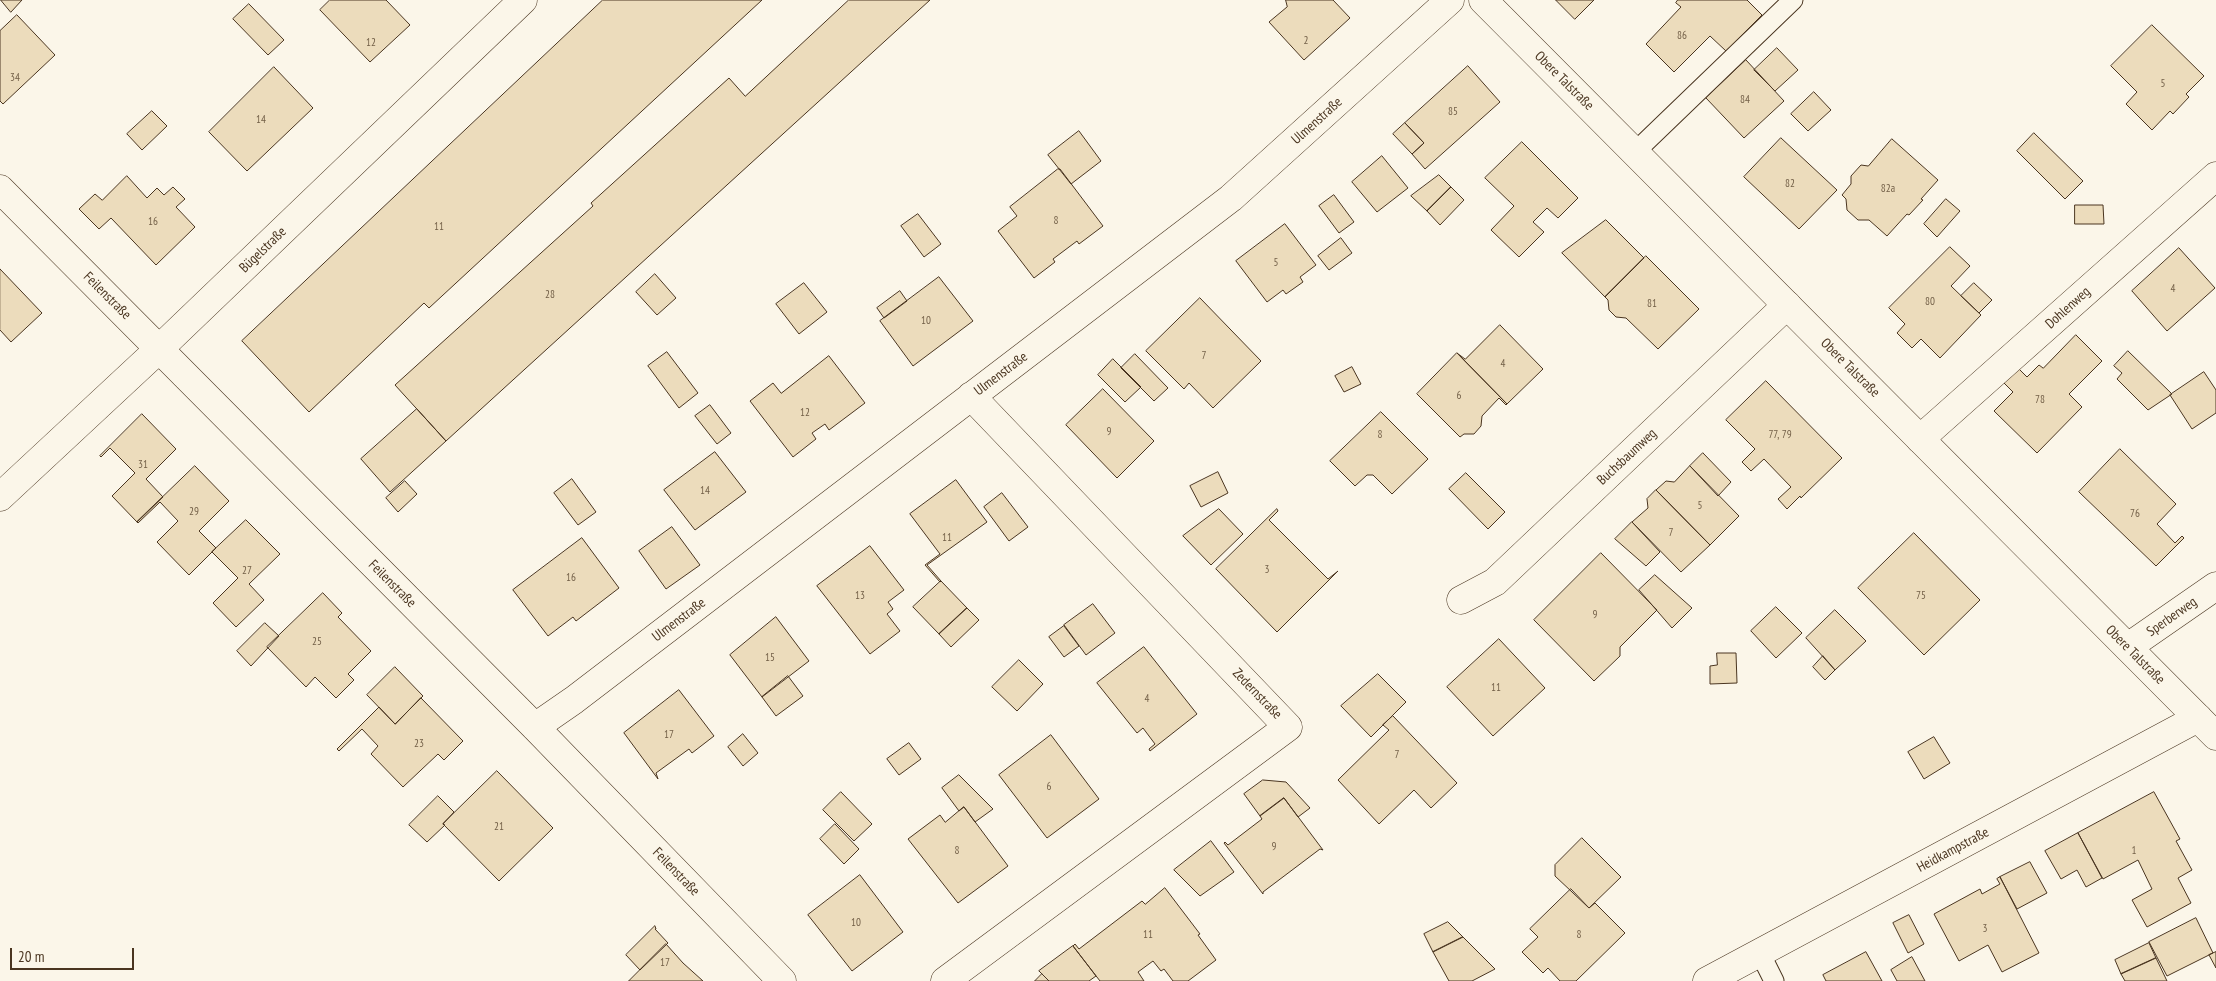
<!DOCTYPE html>
<meta charset="utf-8">
<style>
body{margin:0}
#map{position:relative;width:2216px;height:981px;overflow:hidden;background:#fbf6e9;font-family:"PT Sans Narrow",sans-serif}
canvas{display:block}
.scale{position:absolute;left:10px;top:948px;width:124px;height:22px;box-sizing:border-box;border:2px solid #4a3520;border-top:0;padding-left:6px;font-size:15px;line-height:18px;white-space:nowrap;color:#4a3520;-webkit-text-stroke:4px #fbf6e9;paint-order:stroke}
</style>
<div id="map">
<canvas width="2216" height="981"></canvas>
<div class="scale">20 m</div>
</div>
<script>
const g = document.querySelector('canvas').getContext('2d');
g.lineJoin = 'round';
function fillPath(path, color) {
  g.fillStyle = color;
  g.fill(path, 'evenodd');
}
function trace(path, color, width, dash) {
  g.strokeStyle = color;
  g.lineWidth = width;
  g.lineCap = dash ? 'butt' : 'round';
  g.setLineDash(dash || []);
  g.stroke(path);
}
function label(font, color, halo, rows, align = 'center') {
  g.font = font + ' "PT Sans Narrow",sans-serif';
  g.lineWidth = 4;
  g.setLineDash([]);
  g.textBaseline = 'middle';
  g.strokeStyle = halo;
  g.fillStyle = color;
  for (const [text, x, y, turn = 0] of rows) {
    g.save();
    g.translate(x, y);
    g.rotate((+turn || 0) * Math.PI / 180);
    g.textAlign = isNaN(turn) ? turn : align;
    if (halo) g.strokeText(text, 0, 0);
    g.fillText(text, 0, 0);
    g.restore();
  }
}
const building = new Path2D(`
 M1 0H22L11 12Z
 M330 0H386L410 25 370 62 320 10Z
 M603 0H762L429 308 424 303 309 412 242 341Z
 M849 0H930L446 441 395 385 593 206 591 203 729 78 745 96Z
 M1286 0H1333L1350 18 1304 60 1269 22 1287 7Z
 M1556 0H1594L1575 19Z
 M1678 0H1747L1762 15 1726 51 1710 36 1674 72 1646 44 1681 7 1676 3Z
 M249 4 284 40 268 55 233 19Z
 M17 15 55 55 3 104 0 101V31Z
 M2152 25 2204 76 2186 94 2189 97 2173 114 2170 111 2152 130 2126 104 2137 92 2111 66Z
 M1777 48 1798 70 1775 91 1754 70Z
 M1746 60 1784 101 1744 138 1706 98Z
 M1468 66 1500 102 1425 169 1412 154 1424 143 1405 123Z
 M274 67 313 108 247 171 209 132Z
 M1814 92 1831 110 1808 131 1791 114Z
 M152 111 167 126 142 150 127 134Z
 M1405 123 1424 143 1412 154 1393 134Z
 M1079 131 1101 161 1071 184 1048 155Z
 M2034 133 2083 181 2065 199 2017 151Z
 M1781 138 1837 190 1799 229 1744 177Z
 M1892 139 1938 180 1921 199 1923 200 1909 215 1907 214 1887 236 1869 220H1858L1847 210 1846 199 1842 195 1851 184V176L1861 165 1868 166Z
 M1522 142 1578 198 1558 218 1547 208 1533 222 1544 232 1519 257 1491 230 1514 206 1485 178Z
 M1382 156 1408 188 1377 212 1352 182Z
 M1058 169H1060L1103 226 1079 244 1077 241 1053 259 1055 262 1034 278 998 231 1017 216 1010 207Z
 M1439 175 1451 187 1427 211 1411 196Z
 M127 176 147 198 157 188 164 195 173 187 185 199 176 207 195 227 156 265 111 218 99 229 79 209 95 194 102 200Z
 M1451 187 1464 200 1440 225 1427 211Z
 M1334 195 1354 222 1339 233 1319 206Z
 M1946 199 1960 211 1937 237 1924 224Z
 M2075 205H2103L2104 224H2075Z
 M918 214 941 244 924 257 901 226Z
 M1606 220 1644 258 1605 297 1562 253Z
 M1285 224 1316 265 1300 277 1303 282 1286 294 1283 290 1267 302 1236 261Z
 M1341 238 1352 253 1329 270 1318 256Z
 M1950 247 1970 266 1951 286 1981 315 1940 358 1921 339 1912 348 1897 333 1905 324 1889 308Z
 M2179 248 2215 288 2167 331 2132 291Z
 M1646 256 1699 309 1658 349 1626 318 1616 317 1609 310 1608 300 1605 297Z
 M0 269 42 313 11 342 0 330Z
 M655 274 676 298 657 315 636 292Z
 M939 277 973 321 913 366 880 321Z
 M804 283 827 312 799 334 776 304Z
 M1974 283 1992 300 1979 313 1961 296Z
 M900 291 907 301 884 318 877 308Z
 M1200 298 1261 361 1213 408 1189 383 1184 389 1146 351Z
 M1500 325 1543 369 1507 404 1457 353 1465 359Z
 M2076 335 2102 361 2069 394 2082 407 2037 453 1994 411 2013 392 2003 382 2017 367 2027 377 2039 365 2043 368Z
 M2128 351 2172 394 2148 410 2117 379 2122 373 2114 366Z
 M667 352 698 393 679 408 648 366Z
 M1457 353 1507 404 1506 405 1499 398 1482 416 1481 426 1474 434H1464L1460 437 1417 394Z
 M1135 354 1168 388 1154 401 1121 368Z
 M829 356 865 403 829 430 825 424 812 433 816 439 793 457 750 401 773 383 781 393Z
 M1113 359 1141 387 1125 402 1098 375Z
 M1352 367 1361 384 1344 392 1335 376Z
 M2204 372 2216 390V413L2192 429 2170 395Z
 M1766 381 1842 458 1801 498 1800 496 1787 509 1778 499 1791 487 1764 459 1751 471 1742 462 1755 449 1726 420Z
 M1103 389 1154 441 1117 478 1066 425Z
 M710 405 731 433 717 444 695 416Z
 M417 409 446 441 390 492 361 459Z
 M1381 412 1428 459 1392 494 1373 475H1367L1355 486 1330 461Z
 M142 414 176 449 146 479 163 497 137 522 112 496 135 473 110 448 101 457 100 456Z
 M2120 449 2176 504 2157 524 2175 543 2182 536 2184 538 2156 566 2079 492Z
 M715 452 746 492 695 530 664 490Z
 M1703 453 1731 482 1718 496 1690 466Z
 M195 466 229 501 199 531 216 548 189 575 157 542 178 521 160 502 138 523 137 522Z
 M1690 466 1739 516 1710 545 1656 490 1666 481 1674 482Z
 M1218 472 1228 493 1201 507 1190 486Z
 M1466 473 1505 512 1488 529 1449 489Z
 M572 479 596 512 578 525 554 493Z
 M956 480 987 522 927 565 941 581 940 582 925 565 940 554 910 514Z
 M405 481 417 494 398 512 386 498Z
 M1656 490 1710 545 1681 572 1632 522 1648 508 1647 499Z
 M1002 493 1028 527 1009 541 984 507Z
 M1219 509 1243 534 1211 565 1183 536Z
 M1277 509 1278 511 1269 520 1328 579 1338 571 1277 632 1216 569Z
 M246 520 280 554 249 584 264 600 236 627 213 603 238 578 212 552Z
 M1632 522 1660 552 1646 566 1615 539Z
 M672 527 700 565 666 589 639 551Z
 M1914 533 1980 600 1924 655 1858 588Z
 M582 538 619 588 576 621 573 617 548 636 513 590Z
 M870 546 904 590 888 602 893 609 887 614 900 631 870 654 817 586Z
 M1601 553 1657 610 1620 647V656L1594 681 1534 620Z
 M1655 575 1692 608 1672 628 1639 590Z
 M941 581 967 608 939 634 913 607Z
 M323 593 342 613 338 617 371 651 348 674 354 680 336 698 315 677 306 687 267 647Z
 M1093 604 1115 633 1086 655 1064 625Z
 M1776 607 1802 633 1776 658 1751 631Z
 M967 608 979 620 951 647 939 634Z
 M1835 610 1866 641 1835 670 1806 638Z
 M776 617 809 661 762 697 730 655Z
 M265 623 279 636 251 666 237 651Z
 M1064 626 1079 646 1064 657 1049 637Z
 M1499 639 1545 688 1493 736 1447 687Z
 M1144 647 1197 714 1150 751 1149 749 1155 744 1143 728 1137 733 1097 683Z
 M1717 653H1736L1737 683 1710 684V666L1717 665Z
 M1823 656 1835 670 1825 680 1813 667Z
 M1019 660 1043 684 1017 711 992 687Z
 M395 667 423 696 395 724 367 695Z
 M1378 674 1406 702 1371 737 1341 706Z
 M788 676 803 696 776 716 762 697Z
 M679 690 714 736 692 753 689 749 656 773 658 779 624 733Z
 M421 698 463 741 444 760 438 754 403 787 371 754 378 746 362 729 339 751 337 749 379 707 395 724Z
 M1393 716 1457 783 1431 808 1414 790 1379 824 1338 780 1389 730 1383 725Z
 M743 734 758 753 743 766 728 747Z
 M1051 735 1099 799 1047 838 999 775Z
 M1934 737 1950 763 1924 779 1908 752Z
 M909 743 921 759 899 775 887 759Z
 M497 771 553 828 499 881 443 824Z
 M959 775 993 809 975 822 964 807 959 811 942 788Z
 M1263 780 1286 782 1310 808 1298 817 1284 798 1260 816 1244 794Z
 M841 792 872 824 854 841 823 810Z
 M2154 792 2180 839 2176 841 2192 870 2178 878 2191 903 2147 927 2132 900 2152 889 2138 860 2103 879 2078 833Z
 M438 796 454 812 443 824 445 825 427 842 409 825Z
 M1284 798 1323 850 1320 849 1263 892V894L1224 843 1225 842 1228 845 1262 819 1260 816Z
 M964 807 1008 866 958 903 908 839 940 815 945 822Z
 M835 824 859 849 844 864 820 839Z
 M2078 833 2102 878 2086 887 2077 870 2061 879 2045 851Z
 M1582 838 1621 877 1589 908 1555 876V865Z
 M1211 841 1234 872 1200 896 1174 870Z
 M2030 862 2047 893 2017 909 2000 877Z
 M860 875 903 932 852 971 808 915Z
 M2000 877 2039 953 2002 972 1988 945 1959 961 1934 914 1980 889 1982 894 2000 884 1997 879Z
 M1165 888 1200 934 1198 935 1216 960 1188 981H1173L1164 969 1161 971 1153 961 1138 972 1144 981H1100L1073 946 1075 944 1079 949 1142 901 1145 904Z
 M1571 889 1589 908 1595 903 1625 933 1576 981H1560L1548 968 1543 973 1522 952 1538 937 1530 929Z
 M1909 915 1924 944 1908 953 1893 923Z
 M2196 918 2213 953 2167 976 2149 942Z
 M1448 922 1463 937 1433 952 1424 934Z
 M655 926 656 929H655L668 943 640 970 626 955Z
 M1463 937 1495 969 1472 981H1449L1433 952Z
 M2149 943 2156 958 2121 974 2115 960Z
 M666 944 683 963 703 981H629Z
 M1073 946 1096 976 1089 981H1049L1039 971Z
 M1866 952 1882 981H1826L1823 975Z
 M2216 952V968L2209 955Z
 M1912 957 1925 981H1897L1891 970Z
 M2156 958 2167 981H2125L2121 974Z
 M1042 974 1049 981H1035Z`);
const service = new Path2D(`
 M1634 153 1793 0
 M1760 953 1774 981`);
const minor = new Path2D(`
 M0 189 535 727 782 981
 M1920 439 2216 176
 M0 497 159 349 523 0
 M1461 600 1495 582 1787 305
 M2128 647 2216 586
 M535 727 574 700 1231 198 1450 0
 M945 981 1288 727 971 396
 M1707 981 2198 718`);
const tertiary = new Path2D(`
 M1483 0 2216 736`);
const numberNames = [
 ["86",1682,36],
 ["2",1306,41],
 ["12",371,43],
 ["34",15,78],
 ["5",2163,84],
 ["84",1745,100],
 ["85",1453,112],
 ["14",261,120],
 ["82",1790,184],
 ["82a",1888,189],
 ["8",1056,221],
 ["16",153,222],
 ["11",439,227],
 ["5",1276,263],
 ["4",2173,289],
 ["28",550,295],
 ["80",1930,302],
 ["81",1652,304],
 ["10",926,321],
 ["7",1204,356],
 ["4",1503,364],
 ["6",1459,396],
 ["78",2040,400],
 ["12",805,413],
 ["9",1109,432],
 ["8",1380,435],
 ["77, 79",1780,435],
 ["31",143,465],
 ["14",705,491],
 ["5",1700,506],
 ["29",194,512],
 ["76",2135,514],
 ["7",1671,533],
 ["11",947,538],
 ["3",1267,570],
 ["27",247,571],
 ["16",571,578],
 ["13",860,596],
 ["75",1921,596],
 ["9",1595,615],
 ["25",317,642],
 ["15",770,658],
 ["11",1496,688],
 ["4",1147,699],
 ["17",669,735],
 ["23",419,744],
 ["7",1397,755],
 ["6",1049,787],
 ["21",499,827],
 ["9",1274,847],
 ["8",957,851],
 ["1",2134,851],
 ["10",856,923],
 ["3",1985,929],
 ["11",1148,935],
 ["8",1579,935],
 ["17",665,963]
];
const streetNames = [
 ["Obere Talstraße",1564,81,45],
 ["Ulmenstraße",1317,121,-42],
 ["Bügelstraße",263,250,-44],
 ["Feilenstraße",107,296,45],
 ["Dohlenweg",2068,308,-42],
 ["Obere Talstraße",1850,368,45],
 ["Ulmenstraße",1001,374,-37],
 ["Buchsbaumweg",1627,457,-43],
 ["Feilenstraße",392,584,45],
 ["Sperberweg",2172,617,-35],
 ["Ulmenstraße",679,620,-37],
 ["Obere Talstraße",2135,655,45],
 ["Zedernstraße",1257,694,46],
 ["Heidkampstraße",1953,850,-28],
 ["Feilenstraße",676,872,46]
];
fillPath(building, '#ecdcbc');
trace(building, '#4a3520', 1);
trace(service, '#4a3520', 21);
trace(minor, '#4a3520', 29);
trace(tertiary, '#4a3520', 29);
trace(service, '#fbf6e9', 19);
trace(minor, '#fbf6e9', 28);
trace(tertiary, '#fbf6e9', 28);
label('11px', '#725f47', null, numberNames);
label('14px', '#4a3520', '#fbf6e9', streetNames);
</script>
